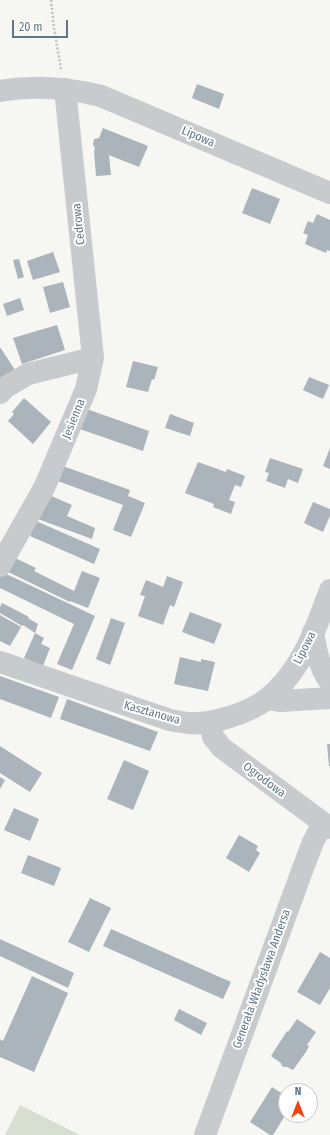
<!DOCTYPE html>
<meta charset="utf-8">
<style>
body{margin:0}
#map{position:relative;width:330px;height:1135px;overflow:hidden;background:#f6f6f2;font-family:"Fira Sans Condensed",sans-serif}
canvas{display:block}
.north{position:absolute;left:278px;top:1083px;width:40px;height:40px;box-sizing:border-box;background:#fff;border:1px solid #c0c9cf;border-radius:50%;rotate:0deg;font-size:11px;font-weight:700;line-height:16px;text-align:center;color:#627786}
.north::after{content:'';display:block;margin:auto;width:14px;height:18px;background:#f24316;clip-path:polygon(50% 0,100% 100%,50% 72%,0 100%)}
.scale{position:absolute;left:12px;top:20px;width:56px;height:18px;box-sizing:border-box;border:2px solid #627786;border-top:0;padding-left:5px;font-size:12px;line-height:14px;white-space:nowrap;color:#627786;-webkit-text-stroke:3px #fff;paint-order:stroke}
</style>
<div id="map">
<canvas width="330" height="1135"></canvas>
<div class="north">N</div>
<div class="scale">20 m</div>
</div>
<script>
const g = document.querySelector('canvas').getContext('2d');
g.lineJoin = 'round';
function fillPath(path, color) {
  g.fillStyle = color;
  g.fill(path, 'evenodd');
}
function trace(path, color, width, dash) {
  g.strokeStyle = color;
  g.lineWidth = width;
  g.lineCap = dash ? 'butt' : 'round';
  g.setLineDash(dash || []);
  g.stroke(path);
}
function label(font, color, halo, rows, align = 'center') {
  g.font = font + ' "Fira Sans Condensed",sans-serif';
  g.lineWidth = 4;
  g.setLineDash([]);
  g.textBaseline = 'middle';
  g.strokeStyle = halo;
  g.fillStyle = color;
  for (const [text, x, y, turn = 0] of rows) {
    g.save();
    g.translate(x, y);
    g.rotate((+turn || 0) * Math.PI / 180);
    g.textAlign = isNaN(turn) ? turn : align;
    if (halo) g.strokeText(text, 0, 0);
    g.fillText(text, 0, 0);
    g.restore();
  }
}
const green = new Path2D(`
 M20 1105 80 1135H5Z`);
const building = new Path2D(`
 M197 84 224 94 219 109 192 98Z
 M103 128 148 146 139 167 109 155 111 175 96 176 94 151 95 149 93 144 94 139 99 138Z
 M252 188 280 199 270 224 242 213Z
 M317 214 330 220V251L327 250 326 253 305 244 308 235 303 233 308 221 313 223Z
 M53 252 60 272 33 280 27 261Z
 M19 259 24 277 18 279 13 260Z
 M63 282 70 307 50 313 43 287Z
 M20 298 24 310 7 316 3 304Z
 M57 325 65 350 22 364 13 338Z
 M0 347 17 373 0 385Z
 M133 361 158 367 154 380 152 379 148 392 126 387Z
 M309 377 329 385 323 399 303 390Z
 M24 398 51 422 33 444 8 421 14 414 12 412Z
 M81 407 149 431 143 451 74 427Z
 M170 414 194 423 190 436 165 428Z
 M330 448V469L323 466Z
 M270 458 303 469 298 483 288 479 285 488 266 481 269 473 265 472Z
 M198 462 226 472 227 469 245 476 241 487 235 485 229 500 235 502 231 514 213 507 214 504 185 493Z
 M60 465 130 490 128 496 145 503 131 537 113 530 123 505 55 480Z
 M49 495 72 505 67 516 95 528 92 539 38 519Z
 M313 502 330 509V516L323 532 304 523Z
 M36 521 100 549 94 564 30 536Z
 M13 557 36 568 34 571 74 591 82 571 100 578 88 608 70 601V602L6 571Z
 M2 572 95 616 72 670 57 664 74 624 0 588V577Z
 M167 576 183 582 174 607 170 605 163 625 138 616 145 596 140 595 146 580 163 587Z
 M2 603 29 617 28 618 38 624 35 633 23 625 22 626 0 613V607Z
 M190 612 222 624 214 644 182 632Z
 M0 615 21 627 10 646 0 641Z
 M111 618 125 623 110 665 96 659Z
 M35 633 44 638 41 644 50 648 43 666 24 658Z
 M180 657 201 662V659L215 662 208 691 174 684Z
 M0 676 59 697 51 718 0 699Z
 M67 699 158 732 150 751 60 719Z
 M327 744H330V766H329Z
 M0 746 42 773 30 792 0 773Z
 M124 760 149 771 133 810 107 799Z
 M0 777 5 780 0 789Z
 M14 808 39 819 30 841 4 830Z
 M239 835 258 846 256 850 260 853 249 872 226 858Z
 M28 855 61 868 54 886 21 873Z
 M90 898 111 908 89 952 68 942Z
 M111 929 231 982 223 999 103 946Z
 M0 939 74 973 68 988 0 956Z
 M320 952 330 958V988L320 1005 297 992Z
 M32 976 68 993 34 1072 0 1057V1039L3 1041Z
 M179 1009 207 1023 201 1035 174 1020Z
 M297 1019 316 1032 307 1045 309 1046 306 1052 293 1070 287 1067H284L282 1066 281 1063 271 1056 287 1031 288 1032Z
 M272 1087 286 1096V1114L273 1135H270L250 1122Z`);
const path = new Path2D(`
 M51 0 54 28 61 69`);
const street = new Path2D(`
 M0 91C34 85 68 88 101 96L330 193
 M0 393 6 387 28 374 93 358
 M0 566 44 488 86 389 93 358 65 89
 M313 632C316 650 319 667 330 682
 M0 662 170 720C175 721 182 722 188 723 211 725 250 713 268 698 280 688 290 676 298 663 312 641 321 614 330 590
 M267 699 281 701 330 698
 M210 722 213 737 222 748 330 828
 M205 1135 302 871 313 842 323 823`);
const streetNames = [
 ["Lipowa",198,137,23],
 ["Cedrowa",79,224,-96],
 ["Jesienna",74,419,-68],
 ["Lipowa",305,648,-63],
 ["Kasztanowa",152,713,16],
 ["Ogrodowa",264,780,37],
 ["Generała Władysława Andersa",262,979,-70]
];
fillPath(green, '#d7ded2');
fillPath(building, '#abb4ba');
trace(path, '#bec1c3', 2.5, [2, 2]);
trace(street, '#c8cbce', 22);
label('12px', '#627786', '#fff', streetNames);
</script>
